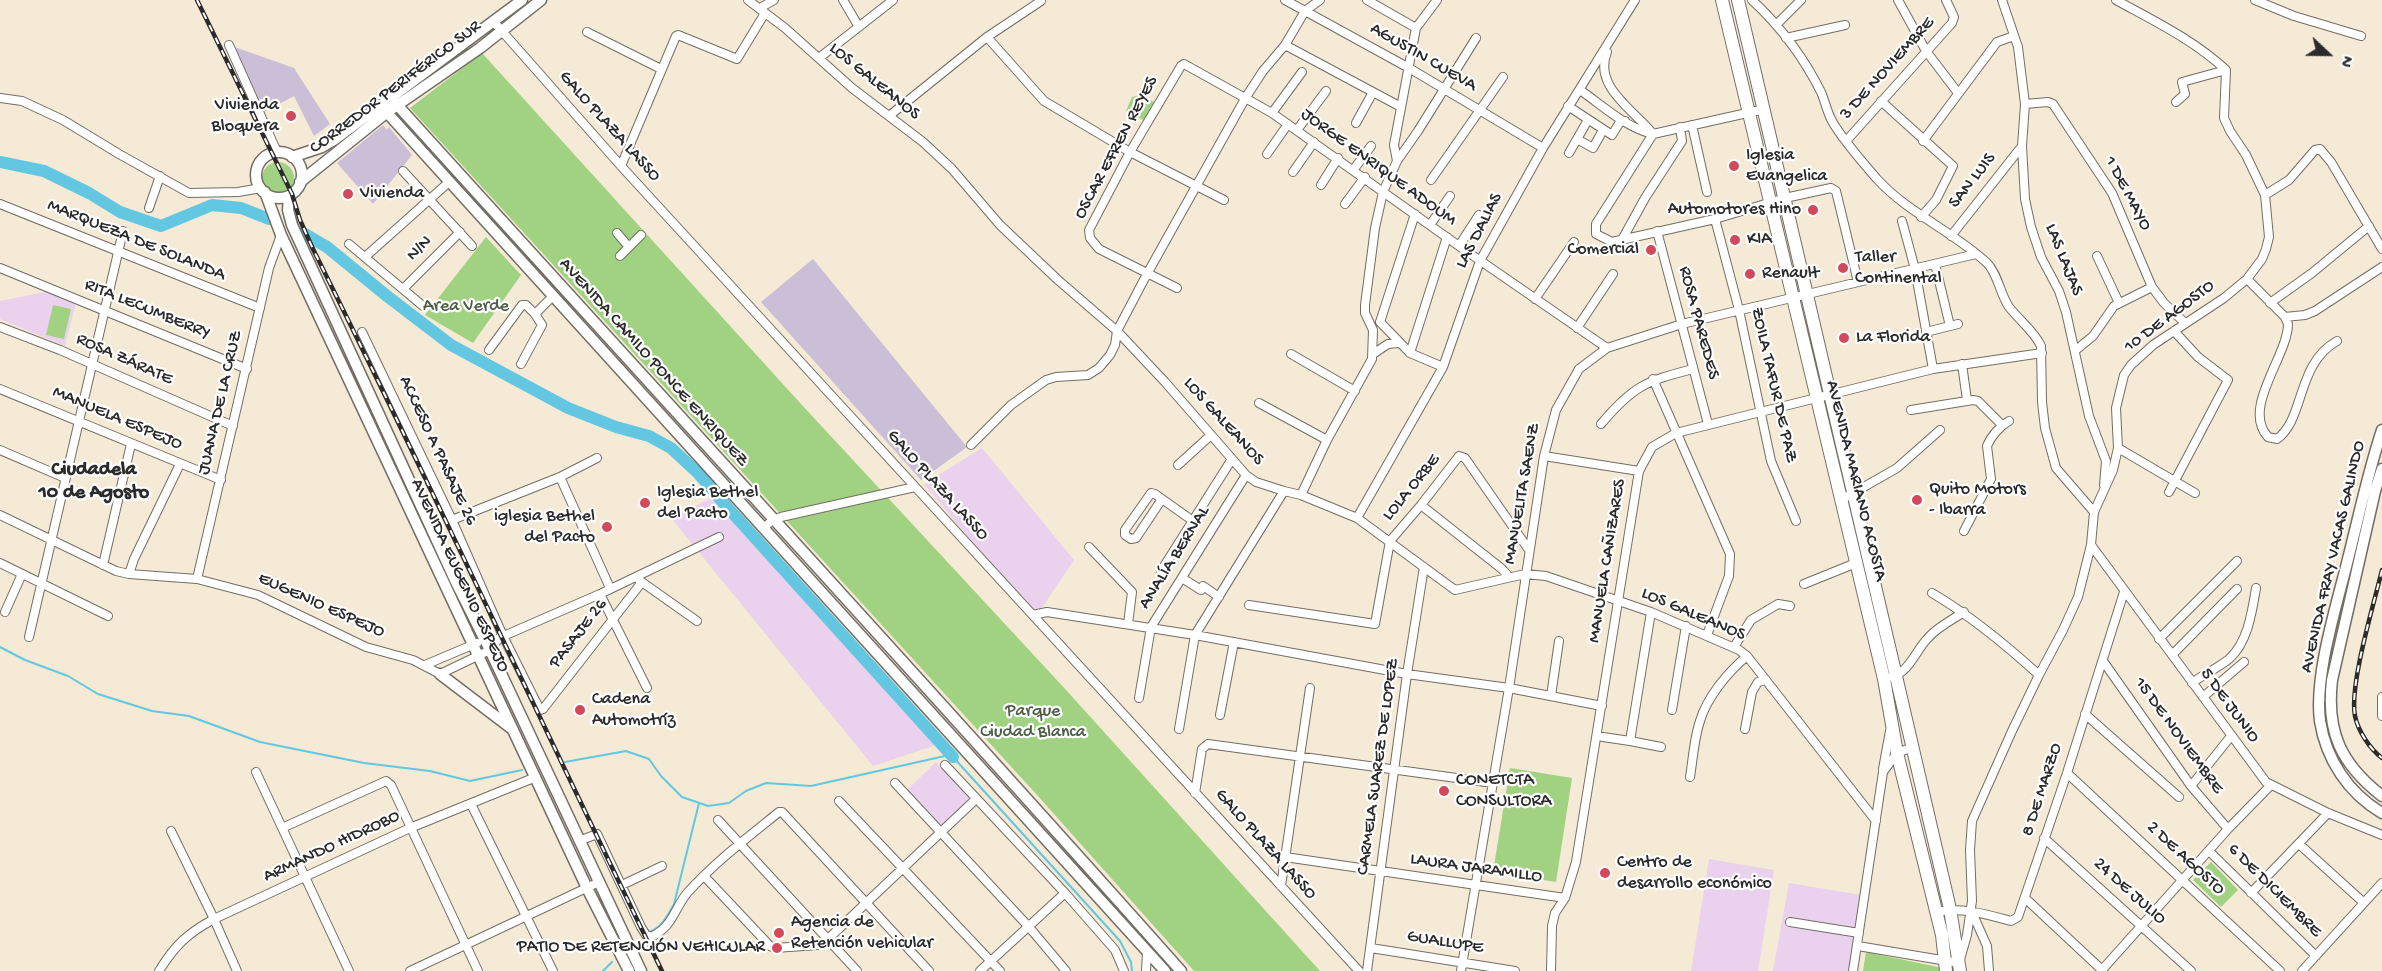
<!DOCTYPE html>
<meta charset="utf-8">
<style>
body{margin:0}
#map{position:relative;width:2382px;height:971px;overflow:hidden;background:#f5ead5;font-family:"Gochi Hand",sans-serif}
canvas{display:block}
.north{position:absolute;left:2298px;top:24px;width:60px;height:60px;-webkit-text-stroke:4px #fff;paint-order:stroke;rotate:112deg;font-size:16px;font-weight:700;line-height:24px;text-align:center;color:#2b2b2b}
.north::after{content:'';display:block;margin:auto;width:21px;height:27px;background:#2b2b2b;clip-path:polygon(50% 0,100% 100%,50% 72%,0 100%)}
</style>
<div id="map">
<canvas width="2382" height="971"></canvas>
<div class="north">N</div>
</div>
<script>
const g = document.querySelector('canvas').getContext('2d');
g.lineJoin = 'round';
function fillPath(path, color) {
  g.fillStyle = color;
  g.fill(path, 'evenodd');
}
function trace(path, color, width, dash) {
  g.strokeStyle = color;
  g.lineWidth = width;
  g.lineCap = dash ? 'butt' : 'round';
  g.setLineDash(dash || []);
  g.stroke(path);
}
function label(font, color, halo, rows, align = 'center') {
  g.font = font + ' "Gochi Hand",sans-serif';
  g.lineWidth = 4.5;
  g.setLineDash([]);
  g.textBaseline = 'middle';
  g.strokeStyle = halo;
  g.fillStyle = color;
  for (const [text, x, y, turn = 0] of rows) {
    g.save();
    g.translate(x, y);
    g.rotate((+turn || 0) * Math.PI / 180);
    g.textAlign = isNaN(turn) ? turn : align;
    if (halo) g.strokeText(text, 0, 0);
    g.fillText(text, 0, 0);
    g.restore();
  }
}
const built = new Path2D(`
 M50 291 76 302 65 346 0 319V301Z
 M982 448 1074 560 1043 606 1033 615 924 484Z
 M721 493 945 742 873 766 671 518Z
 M936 762 973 800 942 829 906 791Z
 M1709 859 1774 870 1758 971H1691Z
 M1789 883 1861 895 1850 971H1773Z`);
const industrial = new Path2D(`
 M229 45 294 68 330 124 314 136 294 96 264 112Z
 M383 125 387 130 389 127 412 155 373 204 337 163Z
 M813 259 967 447 921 480 761 302Z`);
const green = new Path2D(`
 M482 53 801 404 1067 691 1320 971H1194L1037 795 410 108Z
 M1140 95 1154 102 1145 121 1126 111 1132 97Z
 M262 178a16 16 0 1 1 32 0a16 16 0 1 1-32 0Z
 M486 237 521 275 473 343 425 315Z
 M53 305 71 309 64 339 46 335Z
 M1510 768 1572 778 1556 882 1493 872Z
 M2211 862 2238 890 2221 907 2193 880Z
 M1866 952 1943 968V971H1863Z`);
const stream = new Path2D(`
 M0 647 25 660 68 676 98 694 152 711 189 716 260 742 364 763 430 771 470 781 522 770
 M565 762 626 751 649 759 661 776 682 797 708 806 729 803 746 791 766 783 811 786 945 756 953 757 1120 941 1131 962 1132 971
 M648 932C661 929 668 915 674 904L699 803
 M603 971 612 962`);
const river = new Path2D(`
 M0 162 44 171 89 193 120 212 161 226 212 205 241 208 269 219
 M303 233 327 247 387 296 451 345 568 408 616 427 649 436 671 448 698 473 728 508 953 757`);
const minor = new Path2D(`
 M748 0 785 28 852 88 923 142 952 169 1000 225 1058 280 1117 331 1165 382 1246 475 1256 482 1284 491 1301 495 1357 518 1455 590 1525 574 1546 576 1651 612 1739 650 1747 656 1876 821
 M843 0 859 27
 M1285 0 1409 68 1543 148
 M1367 0 1416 28
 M1752 0C1780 26 1804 58 1821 92 1825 101 1827 112 1832 121 1842 139 1864 164 1877 179 1909 214 1953 231 1987 263 1998 274 2000 294 2009 307 2020 321 2034 331 2041 346L2042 402 2045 428 2056 468 2094 512
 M1898 0 1926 51 1958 93
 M2002 0 2018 47 2025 104 2022 146 2025 199 2031 227 2041 257 2059 291 2066 312 2089 416 2106 461 2104 485
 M2255 0 2294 16 2361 36
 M760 8 774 0
 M493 21 621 166 1359 971
 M1776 25 1801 0
 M587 32 661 69
 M987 37 1044 101 1130 152 1224 200
 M1786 38 1845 25
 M229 45 277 152
 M1285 45 1401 107
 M1607 52C1593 87 1634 110 1653 134L1596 224V234L1612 242 1715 219 1785 198 1831 188 1836 191 1858 282
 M819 58 893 0
 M1580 90C1602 105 1626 128 1653 134L1765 109
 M0 98 22 101 63 120 119 154 189 193 238 192 261 188
 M1881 101 1953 166 1936 200 1921 217
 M2176 102 2185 94 2182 82 2226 70
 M2025 104 2048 102 2053 104 2112 193 2152 287 2164 303 2185 323
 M1568 106 1612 135 1620 122 1625 121
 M1272 113 1302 72
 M889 116 987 37 1041 1
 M1356 123 1373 92
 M1692 125 1707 192
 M1297 130 1326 91
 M1577 139 1593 148 1603 130
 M1847 140 1952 23 1954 17 1946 0
 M1923 141 1997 42 2014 36
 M1569 153 1588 120
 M1267 154 1288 124
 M1397 161 1418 131 1476 38
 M621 166 676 36 678 35 737 59 765 13
 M1354 169 1371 146
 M403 171 472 246
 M1293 172 1314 142
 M1431 180 1503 77
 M1321 185 1338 158
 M2265 195 2289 180 2315 150 2320 149 2331 162 2382 249
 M0 204 260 308
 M1345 204 1365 177
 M149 208 160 176
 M1415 214 1380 322 1410 353 1443 367
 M1715 219 1739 310 1771 461 1796 521
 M1902 221 1915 269 1933 369
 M1430 225 1450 196
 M1657 231 1708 424
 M617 233 629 247
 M1951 236 2022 146
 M1623 238 1645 198 1682 141 1680 127
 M349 244 423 306
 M1459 246 1479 215
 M620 256 641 235
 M2097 256 2119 303
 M365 257 449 182
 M1935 264 1950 326
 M0 268 247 369
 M2247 279 2285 317 2288 324C2288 356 2241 408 2268 437L2277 439C2305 419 2296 364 2337 341
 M1177 288 1099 249 1090 238 1089 230 1130 152 1181 66 1184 64 1272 113 1459 246 1607 348
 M403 289 460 232
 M1535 299 1574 242
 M2270 303 2312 273 2369 226
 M2285 317 2305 315 2315 311 2382 267
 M0 327 60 350 233 426
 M1577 328 1613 274
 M362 332 452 520 503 636 540 710 543 709 642 582
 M1926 332 1958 324
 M489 350 522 305H526L535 314
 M2076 350 2093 336 2114 306 2152 287
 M1410 353 1447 237
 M1291 354 1355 391
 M1373 354 1388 344 1398 343
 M521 364 542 325 535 314 553 296
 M1962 364 1967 400
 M1653 379 1730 554 1729 576 1707 635
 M0 389 221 480
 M1259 403 1327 440
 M1911 410 1973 400 1978 401 2002 425
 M1601 424C1633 386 1646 381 1693 369
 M971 445 1011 405 1046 380 1056 377 1088 375 1099 368 1110 355 1115 345 1117 331 1147 274 1246 97 1263 71 1285 45 1305 11 1320 0
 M2118 448 2195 493
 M0 450 65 478
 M1544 456 1639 471
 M597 458 560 477 610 588
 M1178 465 1211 435
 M2169 492 2228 380 2198 357 2174 331
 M1301 495 1327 440 1372 359 1373 330 1365 313V305L1375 228 1383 192 1397 161 1394 145 1416 28 1437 0
 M1162 499 1136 538 1131 539 1125 535V530L1151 493 1155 494 1193 521
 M1841 500 1897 468 1940 430
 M1421 505 1502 569 1509 577
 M0 515 116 571 129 574 197 579 258 595 366 647 413 660 440 674 490 650 500 637
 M1357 518 1443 367 1480 261 1543 148 1635 0
 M452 520 560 477
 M763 528 773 520 781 517 915 487
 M1964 531 1991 479 1987 446C1991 436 2000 426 2009 421
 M2091 545 2266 782 2328 813 2382 835
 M1089 547 1132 592 1128 624
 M0 563 108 616
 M103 565 131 444
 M1161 571 1232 459
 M129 574 134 559 180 464
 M1182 578 1201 590 1203 586 1219 597
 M197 579 269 268 281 235
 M639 580 697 621
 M1804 584 1856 563
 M1932 593C1971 616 2005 644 2039 675
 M600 594 647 688
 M1249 605 1375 624 1390 541 1421 505 1459 456 1465 458 1529 550
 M5 612 22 574
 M1033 615 1047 612 1195 635 1407 674 1509 688 1602 706
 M29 637 123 231
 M499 638 600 594 719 537
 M2159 639 2237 561
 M1734 647 1751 620 1778 604 1790 606
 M2172 655 2237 589
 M2103 661 2191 786 2228 829
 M425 665 477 643
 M1892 677C1910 671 1916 650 1928 638 1937 627 1952 620 1964 612
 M2192 683C2204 674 2218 668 2229 659 2248 642 2252 612 2256 588
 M1551 696 1559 641
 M2203 697 2244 662
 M2382 697V716
 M1139 698 1151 627 1246 475
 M1672 710 1686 626
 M2085 714 2179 797
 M1220 715 1234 642
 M1179 729 1195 635 1284 491
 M1745 729 1752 692 1758 682 1766 680
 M1603 737 1630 741 1651 612
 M1630 741 1661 747
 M945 765 1065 893 1115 950 1124 971
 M1883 769 1890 731
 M256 772 349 971
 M2067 773 2280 971
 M1690 777C1693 759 1694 738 1700 721 1707 697 1728 672 1747 656
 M895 783 1029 927 1066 971
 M2191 786 2231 736
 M1195 793 1202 749 1208 744 1493 783
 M839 801 1000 971
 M471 804 553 971
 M718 820 857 971
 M282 828 386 781 391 785 478 971
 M171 831 214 919 237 971
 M2044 838 2191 971
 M579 841 597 834 641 927 646 935 651 937C674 926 674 908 688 892 715 862 748 837 779 812H782L929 971
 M2299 844 2363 902
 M2209 851 2316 956
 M1285 857 1565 898
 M705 877 770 946 775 948 818 945 828 939 976 799
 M622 885 662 866
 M1281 886 1310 688
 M2251 893 2328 813
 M2025 898 2103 971
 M1971 910 1987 946 1989 971
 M1936 912C1963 907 1985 914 2011 921L2018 917 2067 773 2124 592
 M1790 922 1859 933
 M1858 946 1959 963 1967 935 1972 901 1970 850 1972 821 2012 731 2039 675 2063 630 2078 597 2091 545 2094 512 2113 470 2118 448 2116 408 2124 375 2131 365 2153 345 2224 298 2247 279 2262 259 2266 249 2269 237 2265 195 2246 155 2230 131 2224 118 2226 70C2194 40 2154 21 2116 0
 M1371 948 1515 971
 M159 971C175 945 188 933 214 919L410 828 536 777
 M410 971 599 882
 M980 971 1065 893
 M1146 971 1147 952
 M1367 971 1407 674 1424 567
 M1461 971 1509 688 1544 456 1556 410 1579 369 1607 348 1682 324 1976 254
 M1551 971 1552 926 1555 913 1565 898 1576 862 1639 471 1652 447 1676 433 1933 369 2042 353
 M1853 971 1883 772 1897 753 1913 747
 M2101 971 2228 829 2270 786
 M2302 971 2382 883`);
const major = new Path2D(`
 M390 97C654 389 920 677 1181 971
 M381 106 1165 971
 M256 175a23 23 0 1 1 46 0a23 23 0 1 1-46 0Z
 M292 157 322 147 334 140 522 0
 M300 182 386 113 480 48 541 0
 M265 192 281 235 587 888 629 971
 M289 196 288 210 292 225 455 580 490 650 641 971
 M2382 430C2368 472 2359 516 2348 559 2337 604 2314 676 2320 721 2326 759 2348 793 2382 813
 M2382 469 2375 491 2332 680C2326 732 2341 764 2382 796
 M440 674 511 728`);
const highway = new Path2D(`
 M1722 0 1884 679 1897 753 1942 935 1946 971
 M1738 0 1896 676 1950 909 1960 971`);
const rail = new Path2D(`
 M197 0 292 194 300 220 313 249C432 488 545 730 662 971
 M2382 570C2374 604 2349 685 2355 716 2358 731 2370 749 2382 758`);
const markers = [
 [291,116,6,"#d1495b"],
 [1734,166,6,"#d1495b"],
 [348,194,6,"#d1495b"],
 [1813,210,6,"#d1495b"],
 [1735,240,6,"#d1495b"],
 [1651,250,6,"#d1495b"],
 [1843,268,6,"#d1495b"],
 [1750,274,6,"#d1495b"],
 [1844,338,6,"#d1495b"],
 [1917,500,6,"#d1495b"],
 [645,503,6,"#d1495b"],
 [607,527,6,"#d1495b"],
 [580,710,6,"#d1495b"],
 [1444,791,6,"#d1495b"],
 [1605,873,6,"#d1495b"],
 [779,933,6,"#d1495b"],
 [777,948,6,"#d1495b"]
];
const streetNames = [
 ["AGUSTIN CUEVA",1423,58,30],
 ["3 DE NOVIEMBRE",1888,69,-48],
 ["LOS GALEANOS",874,82,39],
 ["CORREDOR PERIFÉRICO SUR",396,88,-37],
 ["GALO PLAZA LASSO",609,127,48],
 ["OSCAR EFREN REYES",1117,148,-62],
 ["JORGE ENRIQUE ADOUM",1378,168,36],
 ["SAN LUIS",1973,181,-52],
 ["1 DE MAYO",2127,194,62],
 ["LAS DALIAS",1480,231,-63],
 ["MARQUEZA DE SOLANDA",136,241,22],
 ["N/N",420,249,-45],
 ["LAS LAJAS",2063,260,68],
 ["RITA LECUMBERRY",147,310,22],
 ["10 DE AGOSTO",2170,317,-37],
 ["ROSA PAREDES",1698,323,75],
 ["ROSA ZÁRATE",124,360,24],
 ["AVENIDA CAMILO PONCE ENRIQUEZ",653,363,48],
 ["ZOILA TAFUR DE PAZ",1773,385,77],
 ["JUANA DE LA CRUZ",221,403,-77],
 ["MANUELA ESPEJO",117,419,23],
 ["LOS GALEANOS",1223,422,48],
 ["ACCESO A PASAJE 26",437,451,65],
 ["AVENIDA MARIANO ACOSTA",1855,481,76],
 ["GALO PLAZA LASSO",937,486,48],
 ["LOLA ORBE",1412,488,-51],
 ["MANUELITA SAENZ",1523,494,-80],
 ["AVENIDA FRAY VACAS GALINDO",2334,557,-77],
 ["ANALÍA BERNAL",1175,558,-58],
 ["MANUELA CAÑIZARES",1608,561,-81],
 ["AVENIDA EUGENIO ESPEJO",459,576,65],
 ["EUGENIO ESPEJO",321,606,24],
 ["LOS GALEANOS",1693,615,23],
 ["PASAJE 26",579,634,-52],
 ["5 DE JUNIO",2229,706,54],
 ["15 DE NOVIEMBRE",2178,736,54],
 ["CARMELA SUAREZ DE LOPEZ",1379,767,-82],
 ["8 DE MARZO",2043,790,-72],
 ["GALO PLAZA LASSO",1265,845,48],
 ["ARMANDO HIDROBO",332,847,-25],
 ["2 DE AGOSTO",2185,859,43],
 ["LAURA JARAMILLO",1476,869,8],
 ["6 DE DICIEMBRE",2274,891,45],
 ["24 DE JULIO",2129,892,42],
 ["GUALLUPE",1445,943,9]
];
const poiNames = [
 ["Vivienda",279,106,"right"],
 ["Bloquera",279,127,"right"],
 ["Iglesia",1746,156],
 ["Evangelica",1746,177],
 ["Vivienda",360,194],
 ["Automotores Hino",1801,210,"right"],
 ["KIA",1747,240],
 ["Comercial",1639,250,"right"],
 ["Taller",1855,258],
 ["Continental",1855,279],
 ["Renault",1762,274],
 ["La Florida",1856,338],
 ["Quito Motors",1929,490],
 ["- Ibarra",1929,511],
 ["Iglesia Bethel",657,493],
 ["del Pacto",657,514],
 ["iglesia Bethel",595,517,"right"],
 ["del Pacto",595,538,"right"],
 ["Cadena",592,700],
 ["Automotríz",592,721],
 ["CONETCTA",1456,781],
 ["CONSULTORA",1456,802],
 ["Centro de",1617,863],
 ["desarrollo económico",1617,884],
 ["Agencia de",791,923],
 ["Retención vehicular",791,944],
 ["PATIO DE RETENCIÓN VEHICULAR",765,948,"right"]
];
const parkNames = [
 ["Area Verde",466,307],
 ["Parque",1033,712],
 ["Ciudad Blanca",1033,733]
];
const neighbourhoodNames = [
 ["Ciudadela",94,471],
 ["10 de Agosto",94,494]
];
fillPath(built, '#ead1ed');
fillPath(industrial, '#cabfd7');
fillPath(green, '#a0d282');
trace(stream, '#63c7e1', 2);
trace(river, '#63c7e1', 12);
trace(minor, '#726e66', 10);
trace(major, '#726e66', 13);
trace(highway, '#726e66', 14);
trace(minor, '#fff', 8);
trace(major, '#fff', 10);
trace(highway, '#fff', 12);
trace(rail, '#2b2b2b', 4.5);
trace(rail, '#fff', 2, [7]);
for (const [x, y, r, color] of markers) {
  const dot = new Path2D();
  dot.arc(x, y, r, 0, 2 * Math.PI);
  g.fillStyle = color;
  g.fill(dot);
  trace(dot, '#fff', 2);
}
label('18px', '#2b2b2b', '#fff', streetNames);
label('18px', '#2b2b2b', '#fff', poiNames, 'left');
label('18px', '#4e5d45', '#fff', parkNames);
label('bold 20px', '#2b2b2b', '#fff', neighbourhoodNames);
</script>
